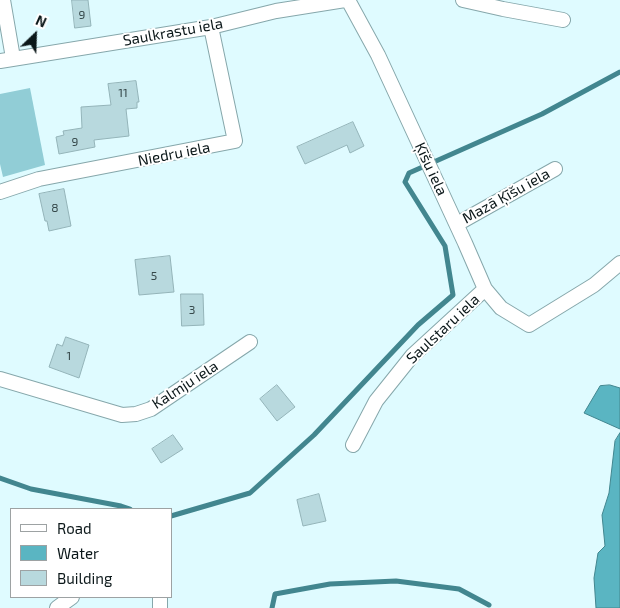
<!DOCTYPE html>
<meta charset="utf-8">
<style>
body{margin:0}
#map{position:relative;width:620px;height:608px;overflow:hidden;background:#dffbff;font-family:"Exo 2",sans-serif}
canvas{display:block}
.legend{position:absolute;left:10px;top:508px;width:162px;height:90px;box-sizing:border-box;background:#fff;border:1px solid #9da2a3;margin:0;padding:6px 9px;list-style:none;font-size:15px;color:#0b1719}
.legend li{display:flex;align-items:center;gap:10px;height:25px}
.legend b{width:25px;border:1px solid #9da2a3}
.north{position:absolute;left:10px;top:10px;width:50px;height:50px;-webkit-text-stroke:4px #fff;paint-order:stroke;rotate:24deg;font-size:14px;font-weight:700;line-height:20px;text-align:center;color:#0b1719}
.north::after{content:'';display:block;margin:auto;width:18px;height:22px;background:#0b1719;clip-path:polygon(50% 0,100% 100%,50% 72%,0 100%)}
</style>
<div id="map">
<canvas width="620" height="608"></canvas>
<ul class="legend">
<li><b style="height:6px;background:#fff"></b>Road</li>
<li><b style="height:14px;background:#5ab5c2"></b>Water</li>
<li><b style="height:14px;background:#b8d9de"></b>Building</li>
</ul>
<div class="north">N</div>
</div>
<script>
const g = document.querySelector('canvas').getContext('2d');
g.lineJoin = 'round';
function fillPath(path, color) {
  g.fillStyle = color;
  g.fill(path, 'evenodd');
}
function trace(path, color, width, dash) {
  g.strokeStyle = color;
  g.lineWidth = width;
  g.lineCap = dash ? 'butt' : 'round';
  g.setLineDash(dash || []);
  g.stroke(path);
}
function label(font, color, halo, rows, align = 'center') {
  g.font = font + ' "Exo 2",sans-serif';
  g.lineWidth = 4;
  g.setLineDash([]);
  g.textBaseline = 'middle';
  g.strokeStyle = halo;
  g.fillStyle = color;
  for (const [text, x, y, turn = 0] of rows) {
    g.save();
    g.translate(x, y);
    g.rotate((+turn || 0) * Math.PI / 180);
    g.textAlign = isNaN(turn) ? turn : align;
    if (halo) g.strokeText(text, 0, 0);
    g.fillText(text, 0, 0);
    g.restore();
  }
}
const green = new Path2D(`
 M30 88 45 165 3 177 0 164V94Z`);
const water = new Path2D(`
 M610 385 620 388V429L584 413 600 386Z
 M620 433V608H596L594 578 598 553 605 546 602 515 609 493 615 441Z`);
const stream = new Path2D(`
 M0 478 31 489 121 506 130 509
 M171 516 250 493 314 435 418 325 453 295 445 246 405 182 409 173 542 114 620 72
 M272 608 275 594 330 584 396 581 459 589 489 605`);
const building = new Path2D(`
 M72 0H88L91 26 75 28Z
 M136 81 139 102H137V108L126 109 129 136 94 140 95 147 59 154 56 137 64 135 63 131 82 128 81 107 111 105 108 84Z
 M353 122 364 146 350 153 347 145 305 164 297 147Z
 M64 189 71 226 49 231 47 221H45L39 194Z
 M170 256 174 292 139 295 135 260Z
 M181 294H203L204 325 182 326Z
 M66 337 89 345 79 378 49 367 57 344 62 346Z
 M277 385 295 407 277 421 260 399Z
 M173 435 183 449 161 463 152 449Z
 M319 494 326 521 303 526 297 500Z`);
const street = new Path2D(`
 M3 0 13 58
 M348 0 378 55 465 243 485 289 501 308 529 325 594 285 620 263
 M463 0 503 9 563 20
 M0 61 211 27 276 11 345 0
 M0 192 39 179 235 141 211 27
 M457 224 555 169
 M0 379 122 415 136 414 151 409 250 342
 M353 445 376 401 412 356 485 289
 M57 608 72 597
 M160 608V597`);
const numberNames = [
 ["9",82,15],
 ["11",123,93],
 ["9",75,142],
 ["8",55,208],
 ["5",154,276],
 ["3",192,310],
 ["1",69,356]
];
const streetNames = [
 ["Saulkrastu iela",173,32,-10],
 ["Niedru iela",174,154,-11],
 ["Ķīšu iela",431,169,65],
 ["Mazā Ķīšu iela",506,196,-29],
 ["Saulstaru iela",443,329,-43],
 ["Kalmju iela",185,385,-33]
];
fillPath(green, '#91cdd6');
fillPath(water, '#5ab5c2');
trace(water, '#42868f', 1);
trace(stream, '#42868f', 5);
fillPath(building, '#b8d9de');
trace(building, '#94b4b9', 1);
trace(street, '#86a7ab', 16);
trace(street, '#fff', 14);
label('12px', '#36484a', null, numberNames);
label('15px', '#0b1719', '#fff', streetNames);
</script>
